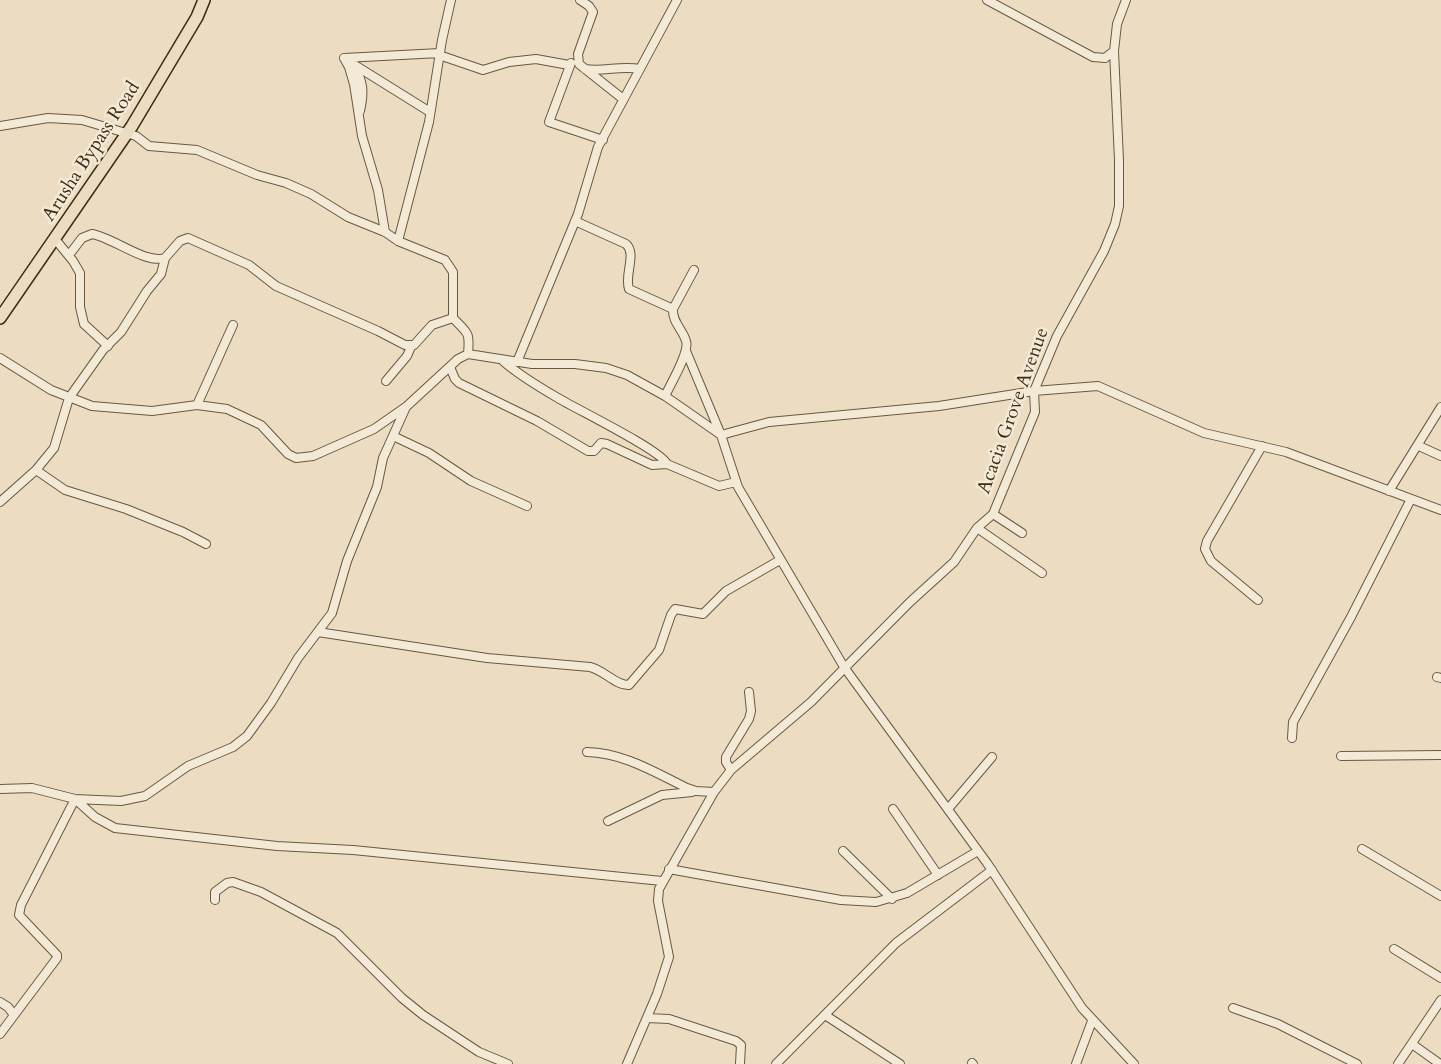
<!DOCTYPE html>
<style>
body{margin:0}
canvas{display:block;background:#ecddc2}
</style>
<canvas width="1441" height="1064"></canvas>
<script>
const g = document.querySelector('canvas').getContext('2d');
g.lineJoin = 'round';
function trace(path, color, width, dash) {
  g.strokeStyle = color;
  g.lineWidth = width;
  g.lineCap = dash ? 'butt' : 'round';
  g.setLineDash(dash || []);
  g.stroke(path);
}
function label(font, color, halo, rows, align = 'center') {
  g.font = font + ' Cardo,serif';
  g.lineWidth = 5;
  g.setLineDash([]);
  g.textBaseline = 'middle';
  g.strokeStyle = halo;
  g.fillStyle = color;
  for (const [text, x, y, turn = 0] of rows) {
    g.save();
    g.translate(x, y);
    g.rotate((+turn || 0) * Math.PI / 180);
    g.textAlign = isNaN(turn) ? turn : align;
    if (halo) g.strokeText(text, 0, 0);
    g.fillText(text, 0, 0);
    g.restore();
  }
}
const minor = new Path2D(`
 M580 0 589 6 593 12 578 54 579 64 623 99
 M987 0 1093 57 1105 58 1114 51
 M439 55 483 70 509 62 536 59 569 65
 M344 58 349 67 354 84 362 136 378 190 385 232
 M344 58 440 53
 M345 59 430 112
 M571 63 549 122 603 140
 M353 66C364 80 364 93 360 111
 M585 69C605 72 620 65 640 69
 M0 126 48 118 82 120 136 136 149 146 197 150 257 175 286 183 311 194 348 217 385 232 398 241 445 260 453 272V318C468 334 470 331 468 354
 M575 221 626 244C637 254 624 275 629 289L673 309
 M55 239 73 261 80 273V307L84 324 108 346
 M398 241 429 122 442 40 451 0
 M69 255 82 238 92 234C114 238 145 264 165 258L180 241 188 238 249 265 276 286 378 331 405 345H414L432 325 453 318
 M686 351 721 435 769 422 939 406 1034 391 1098 386 1204 433 1286 452 1441 510
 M0 358 51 390 92 406 152 411 197 405 227 409 261 425 288 454 296 458 313 456 374 429 407 406 458 359 468 354 532 364H575L606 368 627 375 665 396 721 435 738 487 844 667 987 863 1082 1008 1134 1064
 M503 361C519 375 539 387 558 398 576 409 661 450 667 464
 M517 362 578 214 598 147 677 0
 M450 367 455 379 459 383 537 421 588 451H594L601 443 607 444 652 465 667 464 719 486 736 482
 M386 381 407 356 411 347
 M665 396C670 385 690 352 686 341 683 330 672 322 673 309L694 270
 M197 405 233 325
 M393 436 429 453 471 481 527 506
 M1419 446 1441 456
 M36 470 65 490 126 509 183 532 206 544
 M1389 491 1441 407
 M0 502 36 470 54 448 69 398 103 350 121 332 147 291 161 274 165 258
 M993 514 1022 533
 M977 528 1042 573
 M1258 600 1211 561 1205 549 1207 541 1262 446
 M318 632 487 658 590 667C604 670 616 686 629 685L659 650 671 615 675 609 703 614 726 591 780 560
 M1437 677 1441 678
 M1292 738 1293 722 1351 617 1411 499
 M587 752C624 753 654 772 687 788L696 791 714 792
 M1341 756 1441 755
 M731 770 726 762V757L749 719 751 711 749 692
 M0 789 32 788 75 799 95 817 115 828 277 846 353 850 662 881
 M893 809 938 875
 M948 809 992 757
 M608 821 662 795 692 792
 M1362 849 1441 896
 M843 851 892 899
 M669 869 841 900 876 902 907 893 978 851
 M215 900V892L227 883 233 882 261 892 337 933 402 998 423 1015 479 1052 508 1064
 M1394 949 1441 978
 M0 1002 8 1007 14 1015
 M1233 1008 1278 1024 1357 1064
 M825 1015 900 1064
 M647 1018 669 1019 736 1041 741 1045 740 1064
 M0 1034 57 958V955L19 915 21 905 75 799 121 801 145 796 188 766 233 747 247 736 271 703 298 658 332 613 347 561 377 487 383 458 406 407
 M1412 1044 1440 1064
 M972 1063 973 1064
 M627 1064 657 994 669 957 658 901 659 889 714 792 731 770 811 702 910 602 954 562 977 528 993 514 1035 412 1034 391 1057 336 1104 251 1115 224 1119 206V160L1114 51 1117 24 1126 0
 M776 1064 896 943 992 870
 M1076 1064 1092 1021
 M1398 1064 1441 1000`);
const primary = new Path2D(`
 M0 318 132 126 197 17 204 0`);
const streetNames = [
 ["Arusha Bypass Road",92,152,-57],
 ["Acacia Grove Avenue",1014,411,-70]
];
trace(minor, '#6a583e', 10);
trace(primary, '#3f2c12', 14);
trace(minor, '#f3e9d7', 8);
trace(primary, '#ecddc2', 11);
label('19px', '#3f2c12', '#f3e9d7', streetNames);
</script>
